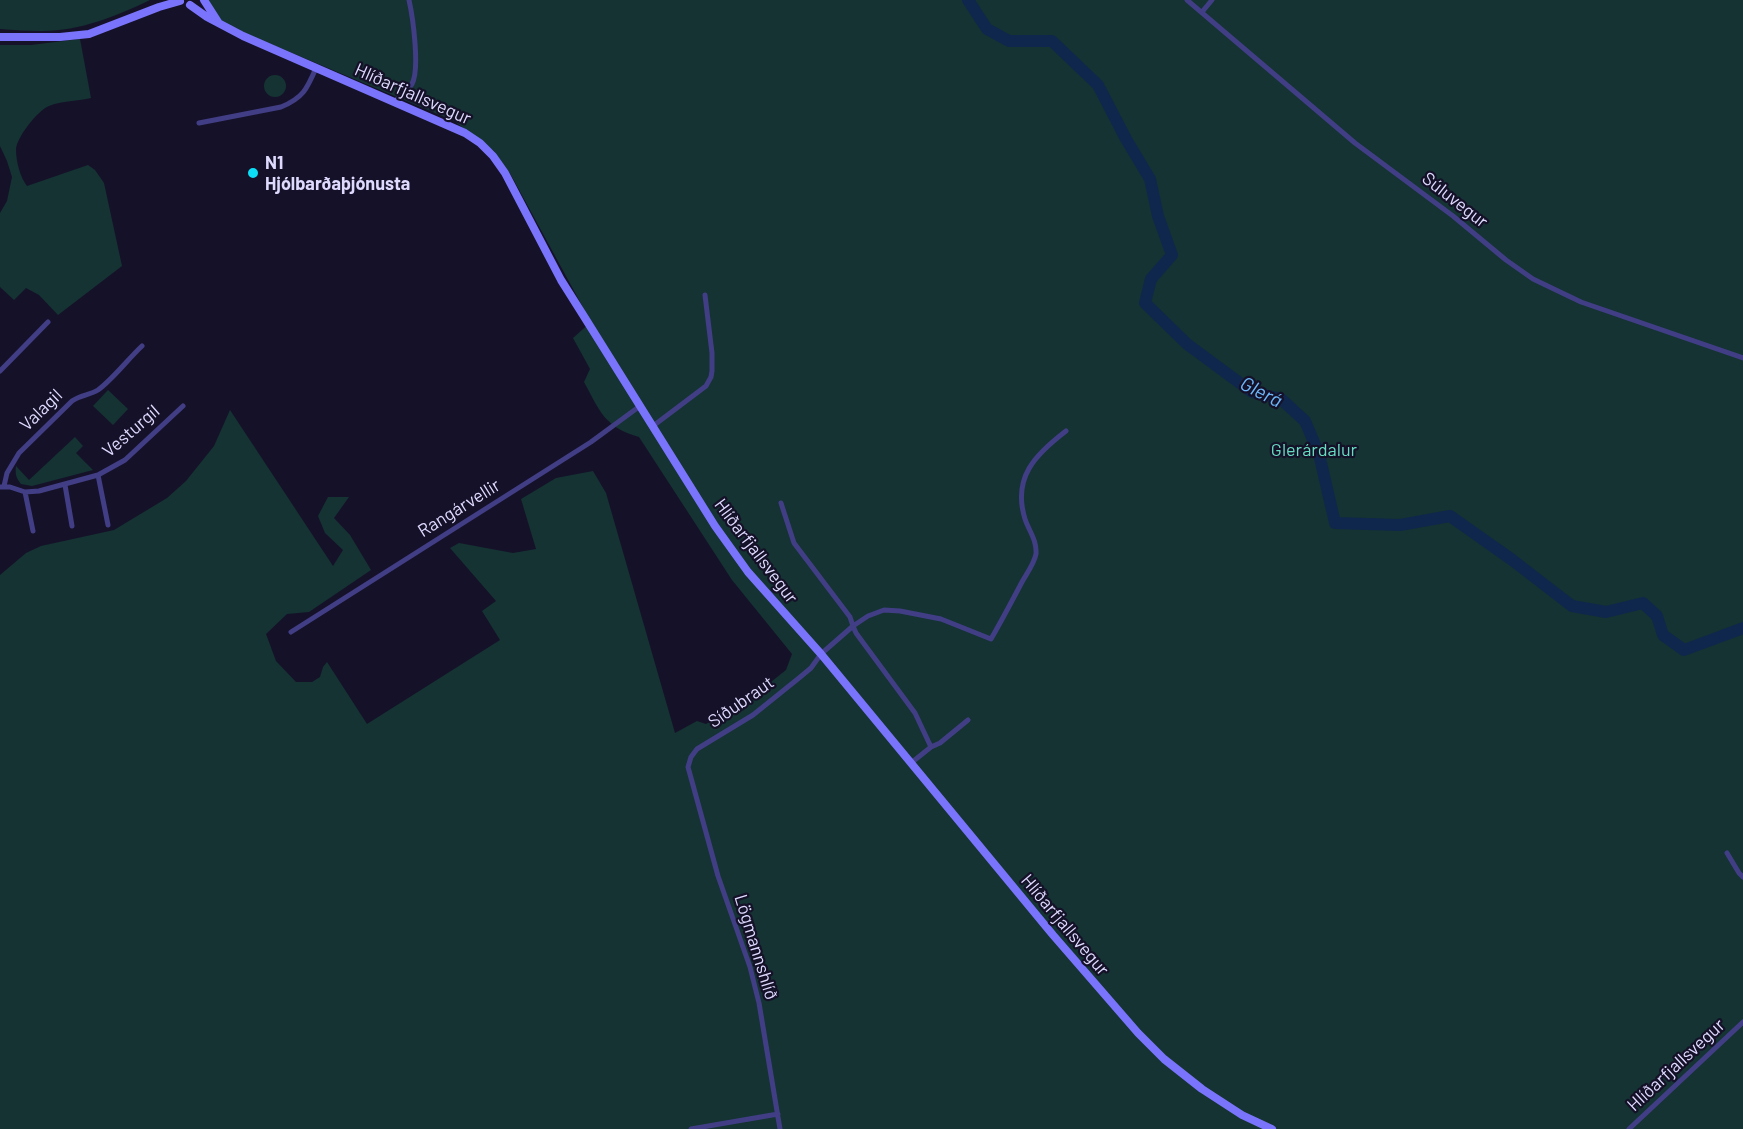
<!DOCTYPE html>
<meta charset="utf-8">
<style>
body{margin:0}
canvas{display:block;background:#151129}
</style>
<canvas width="1743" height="1129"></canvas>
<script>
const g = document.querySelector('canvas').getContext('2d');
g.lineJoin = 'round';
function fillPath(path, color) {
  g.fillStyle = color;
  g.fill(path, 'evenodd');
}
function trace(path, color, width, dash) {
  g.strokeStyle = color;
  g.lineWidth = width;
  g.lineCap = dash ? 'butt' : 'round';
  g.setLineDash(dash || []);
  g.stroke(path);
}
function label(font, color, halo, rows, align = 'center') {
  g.font = font + ' Barlow,sans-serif';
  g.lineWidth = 4.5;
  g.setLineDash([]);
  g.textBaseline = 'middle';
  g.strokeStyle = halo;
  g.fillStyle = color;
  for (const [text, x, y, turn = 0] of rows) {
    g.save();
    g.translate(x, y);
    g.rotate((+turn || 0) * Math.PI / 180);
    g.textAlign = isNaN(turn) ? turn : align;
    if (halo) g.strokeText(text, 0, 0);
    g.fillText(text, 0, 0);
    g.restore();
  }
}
const green = new Path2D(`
 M0 0H150C117 16 80 31 42 31 28 31 14 30 0 29Z
 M208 0H1743V1129H0V575L26 553 41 546 114 530 167 498 186 481 214 446 230 410 333 566 343 550 325 533 318 516 328 497H349L334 518 350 535 371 570 309 612 287 614 266 634 276 661 296 682H312L320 677 323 667 327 662 367 724 500 640 482 611 496 601 450 548 459 543 513 553 536 549 521 499 556 478 593 471 606 493 675 733 697 721 706 724 757 693 786 670 792 654 732 580 639 437C604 427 600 411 584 382L590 369 573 338 591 322 511 175 494 151 454 121 235 29 221 20Z
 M80 39 91 98C79 101 61 101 49 106 38 110 16 138 16 150 16 161 20 177 27 186L88 165 95 170 104 183 122 266 58 315 39 295 26 288 14 300 0 287V213L7 201 12 177 7 161 0 146V45H31Z
 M264 86a11 11 0 1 1 22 0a11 11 0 1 1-22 0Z
 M108 390 128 409 113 425 93 406Z
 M75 437 83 446 76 453 93 470 32 486 21 484C16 478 15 474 16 466L29 480Z`);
const river = new Path2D(`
 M968 0 987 29 1009 41H1052L1098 85 1126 139 1150 179 1158 216 1172 255 1151 279 1145 303 1187 344 1252 392 1281 399 1305 421 1319 454 1335 523 1400 525 1450 516 1511 559 1572 606 1606 612 1643 603 1657 616 1663 635 1684 650 1743 628`);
const street = new Path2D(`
 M1187 0 1355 143 1453 216 1506 260 1533 279 1581 302 1743 358
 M1202 12 1212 0
 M395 101C401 96 408 91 412 84 420 69 413 18 409 0
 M199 123 281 107C303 98 307 89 316 68
 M0 371 48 322
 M653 426 706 386 711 377 712 371V353L705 295
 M98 475 108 525
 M65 485 72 526
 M4 486 7 473 19 453 72 401C80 395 90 395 98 390 113 379 128 359 142 346
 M0 487H10L25 492 39 491 98 475 125 460 183 406
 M25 492 33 531
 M291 632 591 442 640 406
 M931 747 915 713 856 633 853 626 868 616 884 610 900 611 941 619 991 639C1002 620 1012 601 1022 582 1027 573 1034 564 1036 554 1037 540 1029 531 1025 519 1012 477 1036 454 1066 431
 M911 763 931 747 940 743 968 720
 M1727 853 1739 873 1743 877
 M691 1129 778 1114
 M780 1129 759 1003 750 967 718 876 688 767 691 757 697 749 753 715 799 678 811 668 821 654 853 626 850 617 794 543 781 503
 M1629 1129 1743 1022`);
const secondary = new Path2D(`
 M204 0 218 22
 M190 5 207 17 243 36 465 133 480 143 493 156 505 173 561 280 585 318 715 526 748 572 821 654 1053 935 1138 1033 1164 1059 1202 1089 1242 1115 1272 1129
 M0 37H60L89 34 159 7 180 1`);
const markers = [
 [253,173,6,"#0cdef8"]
];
const streetNames = [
 ["Hlíðarfjallsvegur",413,94,24],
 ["Súluvegur",1455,200,38],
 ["Valagil",41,410,-44],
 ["Vesturgil",131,431,-41],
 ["Rangárvellir",459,508,-32],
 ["Hlíðarfjallsvegur",756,551,53],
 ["Síðubraut",741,702,-35],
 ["Hlíðarfjallsvegur",1065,925,50],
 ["Lögmannshlíð",756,947,73],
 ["Hlíðarfjallsvegur",1676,1065,-43]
];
const poiNames = [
 ["N1",265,163],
 ["Hjólbarðaþjónusta",265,184]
];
const parkNames = [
 ["Glerárdalur",1314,450]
];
const waterNames = [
 ["Glerá",1261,392,27]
];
fillPath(green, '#143332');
trace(river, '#10274d', 12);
trace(street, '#413e86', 5);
trace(secondary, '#7974fb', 8);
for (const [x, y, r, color] of markers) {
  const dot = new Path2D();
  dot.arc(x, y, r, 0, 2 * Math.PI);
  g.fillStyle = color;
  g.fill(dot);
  trace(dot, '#151129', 2);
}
label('18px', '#dedafe', '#151129', streetNames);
label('bold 18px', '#dedafe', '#151129', poiNames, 'left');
label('18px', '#67ddc1', '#151129', parkNames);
label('italic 20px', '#6bb7fa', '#151129', waterNames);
</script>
